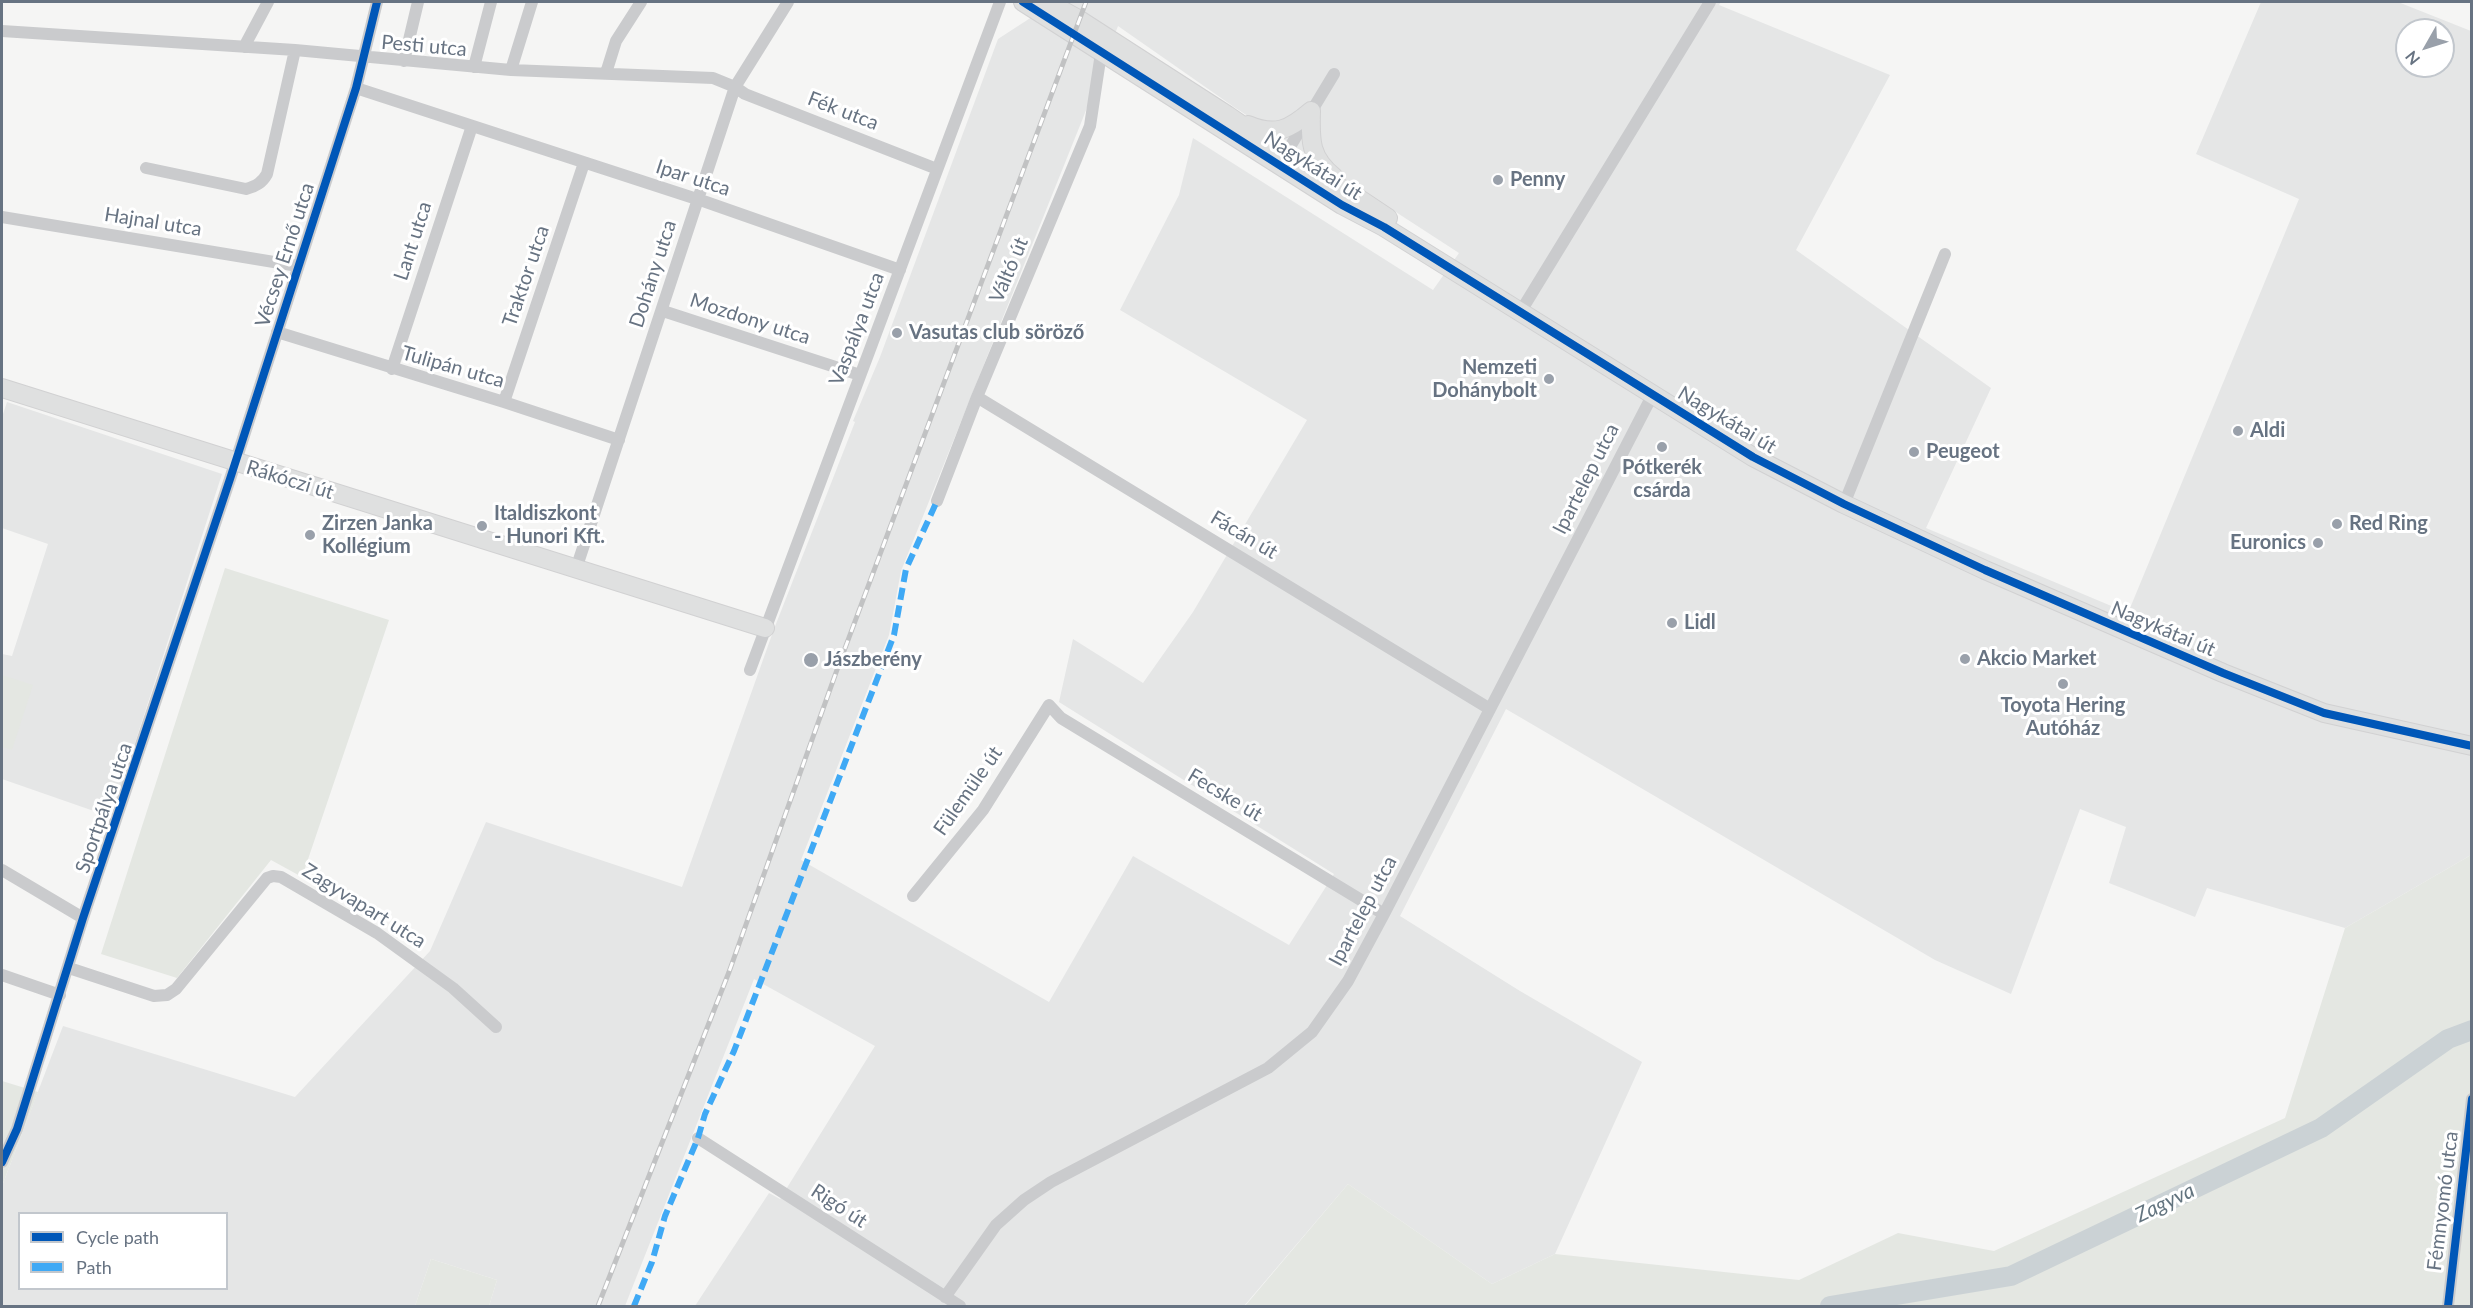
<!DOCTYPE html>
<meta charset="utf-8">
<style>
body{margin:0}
#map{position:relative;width:2473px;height:1308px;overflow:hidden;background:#f5f5f4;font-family:Lato,sans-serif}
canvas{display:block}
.frame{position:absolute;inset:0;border:3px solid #677382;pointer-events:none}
.legend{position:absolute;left:18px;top:1212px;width:210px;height:78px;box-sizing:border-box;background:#fff;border:2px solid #c2c7cd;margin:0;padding:8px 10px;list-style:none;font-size:18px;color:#677382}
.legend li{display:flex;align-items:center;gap:12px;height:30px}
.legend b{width:30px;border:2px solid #c2c7cd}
.north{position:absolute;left:2395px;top:18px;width:60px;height:60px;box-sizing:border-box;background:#fff;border:2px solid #c2c7cd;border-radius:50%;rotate:231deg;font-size:16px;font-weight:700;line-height:24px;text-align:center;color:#677382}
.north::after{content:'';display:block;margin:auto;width:21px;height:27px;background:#99a0aa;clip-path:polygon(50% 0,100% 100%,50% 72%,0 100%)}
</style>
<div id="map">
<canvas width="2473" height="1308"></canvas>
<div class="frame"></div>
<ul class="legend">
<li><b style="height:8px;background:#0057b8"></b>Cycle path</li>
<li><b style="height:8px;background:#3fa9f5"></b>Path</li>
</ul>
<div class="north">N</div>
</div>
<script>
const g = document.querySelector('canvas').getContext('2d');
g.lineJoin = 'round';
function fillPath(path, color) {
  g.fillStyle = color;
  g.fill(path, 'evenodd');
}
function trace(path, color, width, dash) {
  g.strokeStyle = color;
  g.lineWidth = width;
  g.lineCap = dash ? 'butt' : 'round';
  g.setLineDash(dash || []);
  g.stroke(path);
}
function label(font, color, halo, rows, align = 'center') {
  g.font = font + ' Lato,sans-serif';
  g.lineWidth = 6;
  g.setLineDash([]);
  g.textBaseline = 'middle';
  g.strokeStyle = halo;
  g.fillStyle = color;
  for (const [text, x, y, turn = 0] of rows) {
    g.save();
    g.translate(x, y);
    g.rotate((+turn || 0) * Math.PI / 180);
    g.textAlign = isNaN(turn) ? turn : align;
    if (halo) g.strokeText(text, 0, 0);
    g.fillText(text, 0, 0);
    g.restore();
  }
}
const built = new Path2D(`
 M1055 2H1721L1719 5 1890 75 1796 250 1991 388 1926 528 2128 613 2299 199 2196 154 2261 2H2398L2471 31V855L2345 928 2207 888 2195 917 2109 883 2126 827 2080 809 2011 994 1935 960 1506 709 1400 916 1520 991 1642 1062 1555 1254 1492 1284 1348 1184 1244 1306H695L769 1193 780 1199 875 1046 754 979 625 1306H489L497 1280 431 1259 415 1306H2V1186L63 1026 295 1097 430 951 486 822 682 887 774 629 855 422 853 421 880 357 998 39ZM1118 26 1234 107 1459 253 1433 290 1193 138 1179 195 1120 310 1307 420 1193 612 1143 683 1073 639 1059 702 1334 874 1289 945 1133 856 1049 1002 801 860 889 635 901 571 1083 118ZM2407 30H2443V66H2407ZM20 1214H226V1288H20Z
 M7 402 222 474 111 817 2 779V654L12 656 48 544 2 528V417Z`);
const green = new Path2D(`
 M225 568 389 620 302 877 271 860 177 978 101 954Z
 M2 675 33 685 12 750 2 747Z
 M2471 855V1306H1245L1348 1184 1492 1284 1555 1254 1799 1280 1898 1233 1994 1251 2285 1118 2345 928Z
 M2 1081 38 1092 2 1186Z
 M431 1259 497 1280 489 1306H415Z`);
const river = new Path2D(`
 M1830 1306 2011 1276 2321 1128 2448 1039 2472 1030`);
const street = new Path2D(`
 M2 31 295 50 511 70 713 78 735 87 745 94 937 169
 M244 47 268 2
 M404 61 418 2
 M474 67 491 2
 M511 70 532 2
 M606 73 616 41 641 2
 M356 88 706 202 900 270
 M1282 160 1334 74
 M146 168 246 189C256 186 262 183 267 174L295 50
 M2 217 298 266
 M663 311 860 375
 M1521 311 1710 2
 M277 332 504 402 619 440
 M392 369 472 126
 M977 397 1490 709
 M504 402 584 163
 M937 501 977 397 1090 126 1100 60 1104 51
 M1844 504 1945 254
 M576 569 735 87 788 2
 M750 670 1000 2
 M2 870 83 918
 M913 896 983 810 1049 705 1061 718 1384 914
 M69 968 154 996 167 995 176 989 267 878 273 876 281 877 377 933 453 988 496 1027
 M2 975 60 995
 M698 1138 960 1306
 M2 1162 17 1129 83 918 230 479 356 88 377 2
 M945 1297 996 1225 1024 1200 1051 1182 1268 1068 1312 1032 1348 981 1384 914 1653 394
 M2448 1306 2472 1099`);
const secondary = new Path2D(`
 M1023 2 1342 205 1384 227 1753 457 1844 504 1985 570 2223 673 2324 713 2472 746
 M1047 2 1078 19 1227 115 1285 155 1358 198 1388 218
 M1311 111C1310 141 1310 158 1334 177
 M1248 125C1276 137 1290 129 1311 111
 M2 388 765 628`);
const rail = new Path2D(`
 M598 1306 729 972 838 667 1086 2`);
const quiet = new Path2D(`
 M634 1306 652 1262 665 1216 698 1138 705 1114 734 1051 894 635 906 569 937 501`);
const cycleway = new Path2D(`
 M1023 2 1342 205 1384 227 1753 457 1844 504 1985 570 2223 673 2324 713 2472 746
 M2 1162 17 1129 83 918 230 479 356 88 377 2
 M2448 1306 2472 1099`);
const markers = [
 [1498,180,6,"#99a0aa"],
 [897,333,6,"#99a0aa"],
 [1549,379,6,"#99a0aa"],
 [2238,431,6,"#99a0aa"],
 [1662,447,6,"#99a0aa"],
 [1914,452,6,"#99a0aa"],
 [2337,524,6,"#99a0aa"],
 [482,526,6,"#99a0aa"],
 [310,535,6,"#99a0aa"],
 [2318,543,6,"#99a0aa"],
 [1672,623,6,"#99a0aa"],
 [1965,659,6,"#99a0aa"],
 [811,660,8,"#99a0aa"],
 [2063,684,6,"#99a0aa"]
];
const streetNames = [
 ["Pesti utca",424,46,5],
 ["Fék utca",843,111,21],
 ["Nagykátai út",1313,166,32],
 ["Ipar utca",693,178,18],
 ["Hajnal utca",153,222,9],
 ["Lant utca",413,241,-72],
 ["Vécsey Ernő utca",285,255,-72],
 ["Váltó út",1009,270,-67],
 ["Dohány utca",653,274,-72],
 ["Traktor utca",526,276,-71],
 ["Mozdony utca",750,319,18],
 ["Vaspálya utca",857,329,-69],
 ["Tulipán utca",453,367,16],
 ["Nagykátai út",1727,420,31],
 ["Ipartelep utca",1586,479,-63],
 ["Rákóczi út",290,480,17],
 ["Fácán út",1244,535,31],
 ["Nagykátai út",2163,629,23],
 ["Fülemüle út",968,791,-55],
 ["Fecske út",1225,795,31],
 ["Sportpálya utca",104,808,-71],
 ["Zagyvapart utca",364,906,32],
 ["Ipartelep utca",1363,911,-62],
 ["Fémnyomó utca",2443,1201,-83],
 ["Rigó út",839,1206,33]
];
const poiNames = [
 ["Penny",1510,180],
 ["Vasutas club söröző",909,333],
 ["Nemzeti",1537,368,"right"],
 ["Dohánybolt",1537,391,"right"],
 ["Aldi",2250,431],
 ["Peugeot",1926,452],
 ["Pótkerék",1662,468,"center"],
 ["csárda",1662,491,"center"],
 ["Italdiszkont",494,514],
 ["- Hunori Kft.",494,537],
 ["Zirzen Janka",322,524],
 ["Kollégium",322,547],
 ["Red Ring",2349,524],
 ["Euronics",2306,543,"right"],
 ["Lidl",1684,623],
 ["Akcio Market",1977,659],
 ["Jászberény",824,660],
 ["Toyota Hering",2063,706,"center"],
 ["Autóház",2063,729,"center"]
];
const waterNames = [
 ["Zagyva",2165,1203,-26]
];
fillPath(built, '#e5e6e6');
fillPath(green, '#e4e7e2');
trace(river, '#cbd2d5', 20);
trace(secondary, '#d1d1d2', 20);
trace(street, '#cacbcd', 12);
trace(secondary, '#dfe0e0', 18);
trace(rail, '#c1c2c3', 5);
trace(rail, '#fff', 3, [9]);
trace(quiet, '#3fa9f5', 6, [12, 6]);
trace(cycleway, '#0057b8', 8);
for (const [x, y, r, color] of markers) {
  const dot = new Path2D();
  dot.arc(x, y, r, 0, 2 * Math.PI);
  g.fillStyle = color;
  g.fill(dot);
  trace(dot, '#fff', 2);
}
label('20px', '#677382', '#fff', streetNames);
label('bold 20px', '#677382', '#fff', poiNames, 'left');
label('italic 21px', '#63747f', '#fff', waterNames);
</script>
